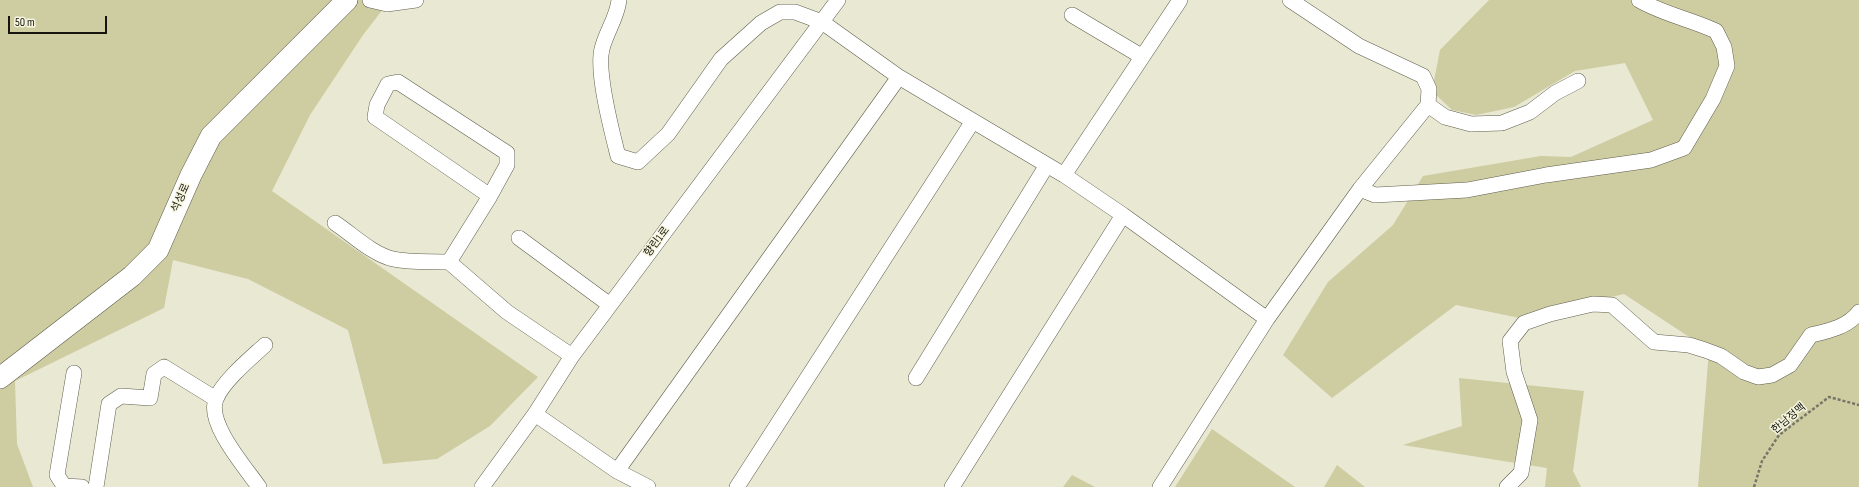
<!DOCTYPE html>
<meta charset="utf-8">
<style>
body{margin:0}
#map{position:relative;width:1859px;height:487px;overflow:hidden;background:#e9e8d3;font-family:"Sofia Sans Condensed",sans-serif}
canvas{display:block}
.scale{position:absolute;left:8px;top:16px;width:99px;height:18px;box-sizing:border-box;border:2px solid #15150d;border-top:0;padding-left:5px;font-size:12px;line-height:14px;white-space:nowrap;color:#15150d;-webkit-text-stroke:3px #f6f6e0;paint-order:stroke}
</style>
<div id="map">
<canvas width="1859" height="487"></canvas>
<div class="scale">50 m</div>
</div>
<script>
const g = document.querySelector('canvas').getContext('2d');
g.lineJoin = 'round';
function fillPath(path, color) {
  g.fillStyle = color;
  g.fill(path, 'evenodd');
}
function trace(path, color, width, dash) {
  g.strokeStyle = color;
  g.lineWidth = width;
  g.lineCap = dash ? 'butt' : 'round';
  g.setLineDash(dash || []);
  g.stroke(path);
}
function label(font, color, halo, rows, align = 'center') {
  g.font = font + ' "Sofia Sans Condensed","Noto Sans KR",sans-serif';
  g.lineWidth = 3;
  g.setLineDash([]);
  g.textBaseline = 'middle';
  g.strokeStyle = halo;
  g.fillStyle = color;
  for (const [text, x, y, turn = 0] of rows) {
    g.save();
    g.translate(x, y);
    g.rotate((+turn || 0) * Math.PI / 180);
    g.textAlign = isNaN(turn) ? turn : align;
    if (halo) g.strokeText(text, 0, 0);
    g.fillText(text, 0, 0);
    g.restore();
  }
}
const green = new Path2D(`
 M0 0H382L387 4 363 35 310 115 272 191 538 377 490 426 437 459 383 464 348 330 248 279 173 260 164 308 15 381 17 444 33 487H0Z
 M1489 0H1859V487H1698L1709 350 1624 294 1520 318 1456 305 1332 398 1283 355 1328 282 1393 225 1423 176 1541 156 1571 157 1653 120 1625 63 1575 71 1514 107 1476 115 1452 110 1432 91 1440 50Z
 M1459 378 1584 391 1573 471 1581 487H1545L1547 468 1403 445 1462 426Z
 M1212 429 1295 487H1175Z
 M1337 465 1365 487H1324Z
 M1072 475 1095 487H1063Z`);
const path = new Path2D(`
 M1754 487 1762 461 1779 435 1829 397 1859 405`);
const street = new Path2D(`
 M370 0 387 4 416 0
 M619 0C617 18 606 32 602 49 596 72 612 132 618 156L638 162 668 134 721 59 761 23 780 12H795L822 22 899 77 973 121 737 487
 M1072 15 1141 56
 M1428 105 1445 117 1471 124 1502 123 1530 112 1555 93 1578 81
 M973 121 1064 175 1123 215 1267 319
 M1064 175 1180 0
 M1360 189 1375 195 1467 190 1546 175 1651 160 1684 148 1713 99 1727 66 1724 47 1716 31C1690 19 1663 14 1639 0
 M490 196 507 165V153L398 82 388 84 377 105 375 117 490 196 449 262 507 312 572 356
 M335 223C353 235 372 254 393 259 411 263 431 261 449 262
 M519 238 610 305
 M74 373 57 475 64 486 82 487
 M916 378 1047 165
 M535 414 617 471 648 487
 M617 471 899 77
 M96 487 109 404 121 396 150 398 154 374 164 367 216 399
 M259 487C246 468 206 423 216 399 223 381 251 358 265 345
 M482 487 535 414 572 356 838 0
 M952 487 1123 215
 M1160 487 1267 319 1360 189 1428 105 1429 89 1423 76 1359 46 1290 0
 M1507 487 1521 473 1530 420 1514 372 1510 341 1524 323 1550 314 1593 304 1612 305 1654 342 1689 345 1705 350 1721 356 1744 372 1758 377 1772 375 1790 365 1811 335C1828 331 1848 327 1859 312`);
const secondary = new Path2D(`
 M0 378 132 276 158 250 191 175 211 136 347 0`);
const streetNames = [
 ["석성로",181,198,-66],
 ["향린1로",657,242,-53],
 ["한남정맥",1789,419,-40]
];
fillPath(green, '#cecca1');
trace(street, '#5f5e4c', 16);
trace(secondary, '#5f5e4c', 22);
trace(path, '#767567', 2.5, [3, 2]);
trace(street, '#fff', 15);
trace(secondary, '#fff', 21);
label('11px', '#15150d', '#f6f6e0', streetNames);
</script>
